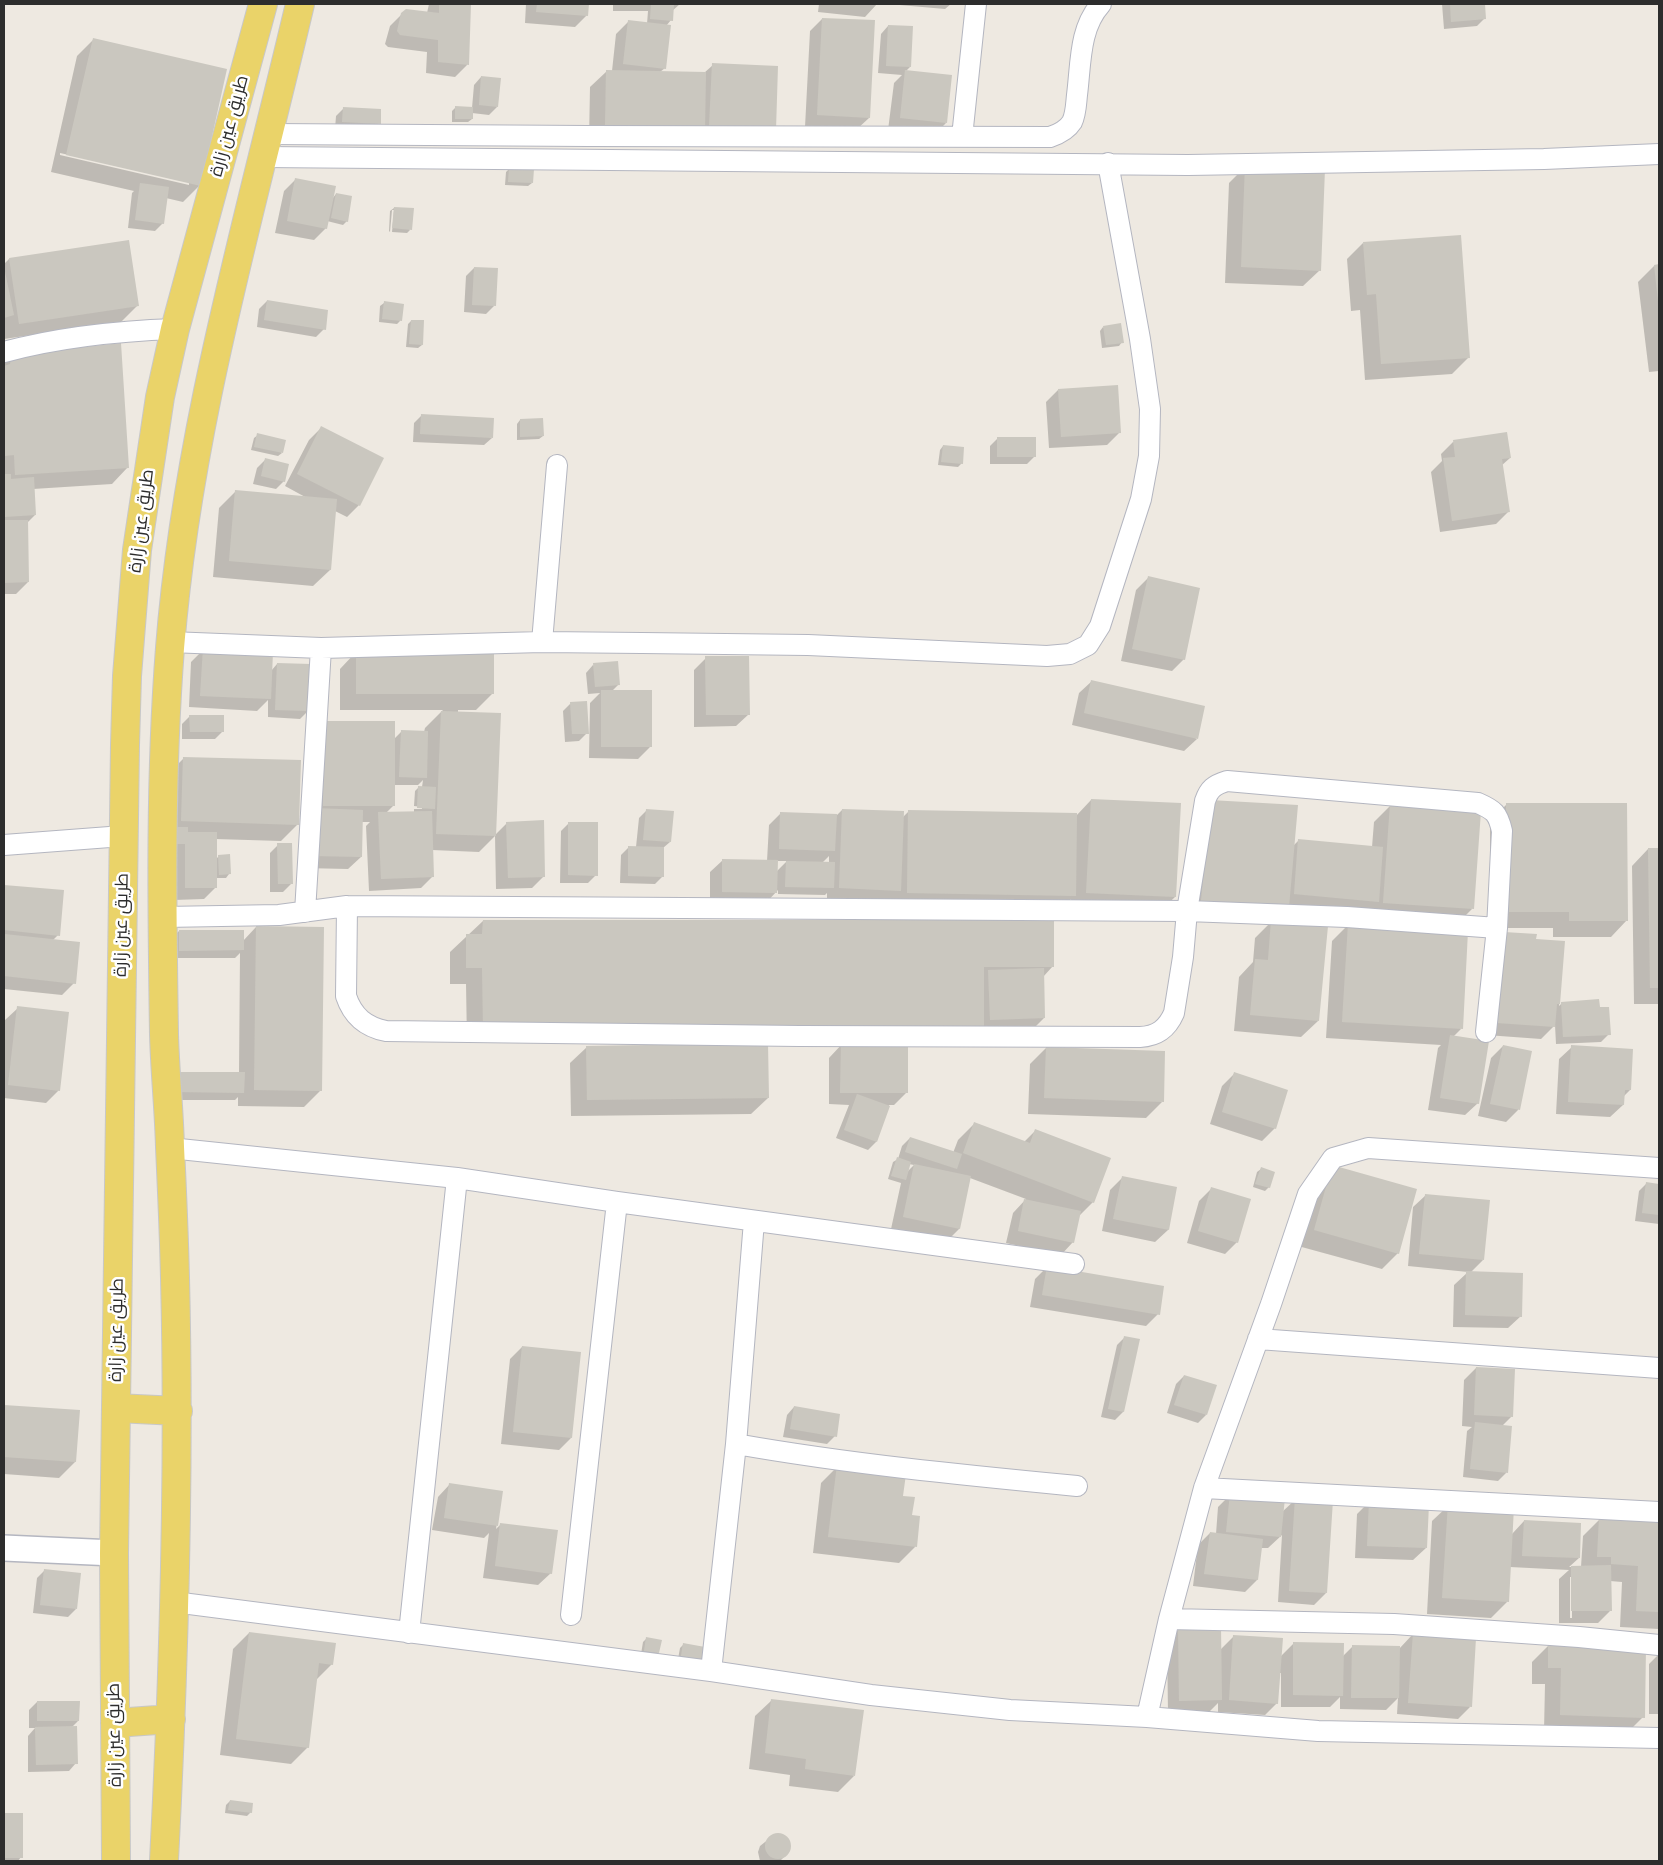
<!DOCTYPE html>
<meta charset="utf-8">
<style>
body{margin:0}
#map{position:relative;width:1663px;height:1865px;overflow:hidden;background:#eee9e1;font-family:"DM Sans",sans-serif}
canvas{display:block}
.frame{position:absolute;inset:0;border:5px solid #2d2d2d;pointer-events:none}
</style>
<div id="map">
<canvas width="1663" height="1865"></canvas>
<div class="frame"></div>
</div>
<script>
const g = document.querySelector('canvas').getContext('2d');
g.lineJoin = 'round';
function fillPath(path, color) {
  g.fillStyle = color;
  g.fill(path, 'evenodd');
}
function trace(path, color, width, dash) {
  g.strokeStyle = color;
  g.lineWidth = width;
  g.lineCap = dash ? 'butt' : 'round';
  g.setLineDash(dash || []);
  g.stroke(path);
}
function label(font, color, halo, rows, align = 'center') {
  g.font = font + ' "DM Sans",Cairo,sans-serif';
  g.lineWidth = 5;
  g.setLineDash([]);
  g.textBaseline = 'middle';
  g.strokeStyle = halo;
  g.fillStyle = color;
  for (const [text, x, y, turn = 0] of rows) {
    g.save();
    g.translate(x, y);
    g.rotate((+turn || 0) * Math.PI / 180);
    g.textAlign = isNaN(turn) ? turn : align;
    if (halo) g.strokeText(text, 0, 0);
    g.fillText(text, 0, 0);
    g.restore();
  }
}
const shadow = new Path2D(`
 M429 4H470L467 65 455 77 426 73 427 52 388 47 385 44 390 26 406 10 427 13Z
 M526 4H588L587 15 575 27 525 23Z
 M613 4H680L672 11 671 20 666 26 665 68 660 72 704 73 713 65 774 130 589 141 590 87 607 71H612L616 34 628 22 647 24 648 11H613Z
 M819 4H877L865 17 818 12Z
 M888 4H951L945 9Z
 M1442 4H1484L1485 18 1477 26 1444 29Z
 M822 19 869 118 856 130 805 127 810 31Z
 M888 26 910 67 906 71 946 123 934 135 888 130 894 83 902 75 878 73 881 34Z
 M94 39 226 70 199 186 183 202 166 198 163 223 155 231 128 228 132 193 134 191 51 172 77 56ZM60 153 189 182V185L60 155Z
 M481 77 497 107 489 115 472 113V119L468 122H452V111L456 107 472 108 474 85Z
 M344 108 379 123 371 131 335 129 336 116Z
 M1245 167 1320 270 1303 286 1225 283 1229 183Z
 M509 169 532 183 528 186 505 185 506 172Z
 M296 179 332 199 336 194 347 221 343 225 327 221 326 228 314 240 275 233 284 191Z
 M394 208 410 230 407 233 392 232 394 210H392L390 232 389 231 390 211Z
 M1363 243 1468 358 1452 374 1365 380 1360 310 1351 311 1347 259Z
 M9 259 138 305 121 322 4 339V264Z
 M1659 265V371L1649 372 1638 282 1654 266Z
 M474 268 494 306 486 314 464 312 466 276Z
 M267 301 324 329 316 337 257 327 259 309Z
 M384 303 403 305 400 321 397 324 379 322 380 306Z
 M411 321 422 345 418 348 406 347 408 324Z
 M1103 327 1122 342 1119 346 1102 348 1100 331Z
 M12 355 128 467 112 484 33 489 35 515 27 523 28 582 16 594H4V364Z
 M1058 390 1119 433 1107 445 1049 448 1046 402Z
 M422 415 492 438 484 445 413 442 414 423Z
 M520 420 543 436 539 439 517 440V424Z
 M321 428 359 505 347 517 335 511 330 570 313 586 213 577 219 508 236 491 307 498 285 486 309 440Z
 M258 435 282 453 278 456 251 450 254 438Z
 M998 438 1035 456 1027 464H990V446Z
 M1453 442 1510 458 1501 466 1508 512 1496 524 1440 532 1431 472 1442 461 1441 454Z
 M943 446 962 463 958 467 938 465 940 450Z
 M265 460 284 481 276 489 253 484 257 468Z
 M1148 578 1184 659 1172 671 1121 661 1136 590Z
 M203 650 271 671 277 664 308 711 300 719 268 717V700L257 711 189 707 191 662Z
 M356 652 492 694 476 710H458V712L495 835 507 823 544 876 532 888 496 889 495 836 479 852 432 850 433 876 421 888 369 891 366 826 370 822H362L361 857 348 869 302 868 307 739H394L401 732H424L425 728 443 710H340V669ZM423 780 422 787H419L415 791 414 806 422 807V809H414V812L386 813 394 805V785H418Z
 M706 658 749 714 736 726 694 727V670Z
 M593 665 619 684 612 691 650 747 638 759 589 758 590 703 600 693 588 694 586 673Z
 M1092 681 1197 739 1184 751 1072 725 1079 693Z
 M571 703 587 733 579 741 565 742 563 711Z
 M190 716 223 731 215 739H182V724Z
 M184 758 298 824 281 841 215 839 216 859 219 856 229 874 226 878H216V887L204 899 174 900 167 775Z
 M1091 800 1179 805 1175 897 1158 913 1070 909 1071 899 1058 912 891 909V899L887 903 827 900V893L825 895 778 894V890L764 905 710 903V872L723 860 767 861 769 825 781 813 837 815 842 810 902 818 909 811 1076 816ZM829 856V863H822ZM777 861H787L776 872Z
 M1506 805 1627 920 1611 937H1553V928H1490V821Z
 M1390 806 1472 909 1456 925 1288 906 1318 1021 1301 1037 1234 1031 1239 977 1253 962 1255 938 1270 923 1186 917 1194 818 1293 846 1299 840 1372 847 1374 822Z
 M647 810 670 842 663 848V876L655 884 620 883 621 855 629 847H636L639 818Z
 M569 823 596 875 588 883H560L561 831Z
 M278 845 291 884 283 892H270V853Z
 M1648 849H1659V1004H1634L1632 866Z
 M4 886 63 892 58 935 53 940 74 983 62 995 4 989Z
 M483 921 1053 966 1043 977 1044 1018 1032 1030 907 1043 906 1093 894 1105H889L876 1142 868 1150 836 1138 849 1105 829 1104V1058L843 1043H767L768 1098 751 1114 571 1116 570 1063 587 1047 693 1046V1043H467L466 984H450V952Z
 M1348 925 1461 1029 1453 1037 1478 1103 1465 1115 1428 1110 1438 1048 1441 1045 1326 1038 1332 941Z
 M256 927 320 1091 304 1107 238 1106V1097L235 1100H170V1081L239 1073 240 953 235 958H171V939L179 931 243 941Z
 M1535 940 1563 943 1559 1006 1562 1003 1599 1008 1609 1034 1601 1042 1556 1044 1555 1025 1541 1039 1486 1035Z
 M18 1008 59 1090 46 1103 4 1098V1035L5 1020Z
 M1503 1046 1531 1052 1518 1110 1506 1122 1478 1116 1491 1058Z
 M1572 1047 1630 1090 1623 1097V1105L1610 1117 1556 1114 1559 1059Z
 M1046 1048 1162 1102 1146 1118 1028 1114 1030 1064Z
 M1234 1074 1275 1128 1262 1141 1210 1124 1222 1086Z
 M975 1123 1024 1142 1035 1131 1093 1202 1079 1216 1073 1242 1061 1255 1006 1243 1013 1213 1026 1199 970 1178 959 1229 947 1241 891 1229 901 1183 888 1179 893 1162 898 1159 902 1146 910 1138 953 1153 958 1140ZM909 1164 914 1165 906 1173Z
 M1332 1166 1398 1253 1382 1269 1298 1246 1316 1183Z
 M1261 1169 1269 1187 1265 1191 1253 1187 1257 1172Z
 M1122 1178 1176 1188 1168 1230 1155 1242 1102 1231 1110 1190Z
 M1647 1183 1659 1185V1224L1635 1221 1639 1191Z
 M1212 1188 1237 1242 1225 1254 1187 1243 1199 1201Z
 M1426 1195 1483 1260 1470 1273 1521 1316 1508 1328 1453 1327 1454 1285 1468 1272 1408 1266 1413 1207Z
 M1047 1267 1158 1314 1146 1326 1030 1307 1035 1279Z
 M1125 1337 1123 1412 1115 1420 1101 1417 1117 1345Z
 M522 1347 571 1438 559 1450 501 1444 510 1359Z
 M1476 1368 1512 1416 1502 1426 1506 1473 1498 1481 1463 1477 1467 1431 1472 1427 1462 1426 1464 1380Z
 M1184 1376 1206 1415 1198 1423 1167 1413 1176 1384Z
 M4 1406 78 1411 75 1462 59 1478 4 1474Z
 M794 1407 835 1436 827 1444 783 1437 787 1415Z
 M837 1467 902 1497 915 1547 899 1563 813 1553 821 1483Z
 M450 1484 502 1492 496 1529 501 1524 551 1573 538 1585 483 1578 489 1533 484 1538 432 1530 438 1497Z
 M1230 1495 1282 1512 1296 1499 1326 1593 1314 1605 1278 1602 1282 1535 1268 1548H1261L1257 1580 1245 1592 1193 1586 1198 1545 1210 1533 1216 1534 1218 1507Z
 M1369 1502 1426 1548 1413 1560 1355 1558 1357 1514Z
 M1449 1505 1512 1534 1524 1521 1579 1558 1569 1567H1581L1583 1536 1600 1519 1659 1523V1629L1620 1627 1622 1582 1610 1581V1611L1598 1623H1559V1579L1569 1570 1510 1567 1507 1602 1491 1618 1427 1614 1432 1521ZM1570 1577H1572V1618H1570Z
 M45 1570 76 1609 68 1617 33 1613 37 1578Z
 M1179 1629 1220 1650 1234 1636 1280 1657 1294 1643 1343 1656 1353 1646 1399 1649 1413 1634 1470 1707 1458 1719 1397 1714 1398 1698 1386 1710 1340 1709V1697L1330 1707H1281V1673H1279L1277 1703 1265 1715 1218 1712V1703L1209 1712 1168 1713 1167 1641Z
 M249 1633 332 1664 316 1680 308 1747 291 1764 220 1755 233 1649Z
 M647 1638 658 1653 654 1656 641 1654 643 1642Z
 M684 1644 702 1659 699 1663 678 1659 680 1648Z
 M1549 1645 1643 1717 1627 1733 1544 1731 1545 1684H1532V1662Z
 M1659 1654V1714H1649V1664Z
 M772 1700 854 1776 838 1792 789 1786 790 1775 749 1769 755 1716Z
 M37 1702 78 1721 72 1727 76 1763 69 1771 28 1772V1736L35 1728H29V1710Z
 M230 1801 251 1812 247 1816 225 1813 226 1805Z
 M4 1814H22L21 1857 18 1861H23H4Z
 M775 1834 786 1837 790 1844 787 1854 780 1861H760L758 1852 760 1846Z`);
const building = new Path2D(`
 M439 4H471L469 65 438 62V40L400 35 397 31 401 13 406 9 439 13Z
 M537 4H589L588 16 536 12Z
 M651 4H674L673 21 650 19Z
 M1450 4H1485L1486 19 1451 22Z
 M822 18 875 20 870 118 817 115Z
 M628 20 671 25 666 69 623 64Z
 M888 25 913 26 911 67 886 66Z
 M93 38 227 69 201 186 66 155Z
 M712 63 778 66 776 130 709 127Z
 M606 70 706 72 705 128 605 126Z
 M905 70 952 75 947 123 900 118Z
 M481 76 501 78 498 107 479 105Z
 M455 106 473 107V119H455Z
 M343 107 381 109V124L342 122Z
 M1245 166 1325 169 1321 271 1241 267Z
 M509 168 534 169 533 183 508 182Z
 M295 178 336 186 327 229 287 221Z
 M140 183 169 187 164 224 135 220Z
 M336 193 352 196 348 222 331 218Z
 M394 207 414 208 412 230 392 228Z
 M1461 235 1470 358 1381 364 1376 294 1367 295 1363 242Z
 M129 240 139 306 19 324 9 258Z
 M1659 264V301H1658L1654 265Z
 M4 267 14 315 4 318Z
 M474 267 498 268 496 306 472 305Z
 M267 300 328 310 326 330 264 320Z
 M384 301 404 304 402 321 382 319Z
 M411 320H424L423 345 409 344Z
 M1121 323 1124 343 1106 345 1103 326Z
 M121 343 129 468 15 475 14 455 4 456V366L10 364 12 354Z
 M1118 385 1121 433 1061 437 1058 389Z
 M421 414 494 418 493 438 420 434Z
 M543 418 544 436 520 437V419Z
 M321 426 384 458 360 506 297 474Z
 M1507 432 1511 458 1502 459 1510 512 1452 521 1443 458 1455 457 1453 440Z
 M257 433 286 440 283 453 254 447Z
 M997 437H1036V457H997Z
 M943 445 964 447 963 464 941 462Z
 M265 458 289 464 285 482 261 476Z
 M4 474H11V479L34 477 36 515 4 517Z
 M235 490 337 499 331 570 229 561Z
 M4 520H28L29 582 4 583Z
 M1148 576 1200 588 1185 660 1132 649Z
 M203 648 273 652 271 699 200 696Z
 M356 651H494V694H356Z
 M705 656H749L750 715H706Z
 M618 661 620 685 595 687 593 663Z
 M277 663 311 664 309 711 275 710Z
 M1091 680 1205 706 1198 739 1084 713Z
 M601 690H652V747H601Z
 M587 701 589 734H572L570 702Z
 M441 711 501 713 496 836 436 834Z
 M189 715H224V732H190Z
 M323 721H395V806H323Z
 M401 730 428 731 427 778 399 777Z
 M183 757 301 760 299 825 181 821Z
 M418 786 436 787 435 809 417 808Z
 M1091 799 1181 803 1176 897 1086 893Z
 M1210 800 1298 805 1289 907 1201 901Z
 M1506 803H1627L1628 921H1569V912H1506Z
 M1390 804 1481 811 1474 909 1383 903Z
 M315 808 363 810 362 857 314 856Z
 M646 809 674 811 671 842 643 840Z
 M842 809 904 811 901 891 839 888Z
 M908 810 1077 813 1076 896 907 893Z
 M432 811 434 877 381 879 378 812Z
 M780 812 837 814 835 851 779 849Z
 M544 820 545 877 508 878 506 822Z
 M568 822H598V876L568 875Z
 M170 827H188V832H217V888H185V844H170Z
 M1298 839 1383 847 1379 902 1294 894Z
 M277 843H292L293 884H278Z
 M628 846 664 847V877L628 876Z
 M1648 848H1659V988H1650Z
 M230 854 231 874 219 875 218 855Z
 M722 859 778 860 777 893 722 892Z
 M786 861 835 862 834 888 785 887Z
 M4 885 64 890 60 936 4 930Z
 M483 920H1054V967H984V1028L483 1027 482 968H466V934H482Z
 M1271 920 1328 926 1319 1021 1250 1015 1255 959 1268 960Z
 M1348 924 1468 931 1463 1029 1342 1022Z
 M256 926 324 927 322 1091 254 1090Z
 M179 930H244V950L179 951Z
 M1504 932 1537 934 1536 939 1565 941 1560 1004H1557L1555 1027 1497 1023Z
 M4 934 80 942 76 984 4 976Z
 M1044 968 1045 1018 990 1020 988 970Z
 M1599 999 1600 1007H1609L1611 1035 1563 1037 1561 1002Z
 M17 1006 69 1012 60 1091 8 1085Z
 M1450 1035 1489 1041 1479 1104 1440 1098Z
 M768 1043 769 1098 587 1100 586 1046Z
 M841 1044 908 1045V1093H840Z
 M1503 1045 1532 1051 1520 1110 1490 1104Z
 M1571 1045 1633 1049 1631 1090H1625L1624 1105 1568 1102Z
 M1046 1047 1165 1051 1164 1102 1044 1098Z
 M178 1072H245L244 1093 177 1092Z
 M1234 1072 1288 1090 1276 1129 1222 1112Z
 M857 1094 890 1106 877 1142 844 1130Z
 M974 1122 1030 1143 1035 1129 1111 1158 1094 1203 963 1153Z
 M910 1137 962 1154 957 1169 905 1152Z
 M897 1157 911 1162 906 1180 891 1176Z
 M914 1164 971 1176 960 1229 903 1217Z
 M1332 1165 1417 1189 1399 1254 1314 1230Z
 M1261 1167 1275 1172 1270 1188 1255 1184Z
 M1122 1176 1177 1187 1169 1230 1113 1219Z
 M1646 1182 1659 1184V1215L1642 1213Z
 M1211 1187 1251 1199 1238 1243 1198 1231Z
 M1425 1194 1490 1200 1484 1260 1419 1254Z
 M1024 1199 1081 1211 1074 1243 1018 1231Z
 M1047 1266 1164 1286 1160 1315 1042 1295Z
 M1466 1271 1523 1273 1522 1317 1465 1315Z
 M1124 1336 1140 1339 1124 1412 1108 1409Z
 M522 1346 581 1352 572 1438 513 1432Z
 M1476 1367 1515 1369 1513 1417 1474 1415Z
 M1184 1375 1217 1385 1207 1415 1174 1405Z
 M4 1405 80 1410 76 1462 4 1457Z
 M794 1406 840 1414 837 1437 790 1429Z
 M1475 1422 1512 1426 1508 1473 1470 1469Z
 M837 1465 906 1474 903 1496 915 1497 912 1515 920 1516 917 1547 828 1537Z
 M449 1483 503 1491 498 1526 444 1518Z
 M1230 1493 1285 1498 1281 1537 1226 1532Z
 M1295 1498 1333 1500 1327 1593 1289 1591Z
 M1369 1501 1429 1504 1427 1548 1367 1546Z
 M1448 1503 1514 1507 1509 1602 1442 1598Z
 M1599 1518 1659 1522V1612L1636 1611 1638 1566 1611 1564V1557H1597Z
 M1524 1520 1581 1523 1580 1558 1522 1556Z
 M500 1523 558 1530 552 1574 495 1566Z
 M1210 1532 1263 1539 1258 1580 1204 1574Z
 M1611 1565 1612 1611H1571V1566Z
 M44 1569 81 1573 77 1609 40 1605Z
 M1221 1627 1222 1700 1179 1701 1178 1628Z
 M249 1632 336 1643 333 1665 319 1663 309 1748 236 1739Z
 M1413 1633 1476 1638 1472 1707 1408 1703Z
 M1233 1635 1283 1638 1278 1704 1229 1700Z
 M646 1637 662 1640 659 1653 644 1651Z
 M1293 1642 1344 1643 1343 1696 1293 1695Z
 M683 1643 705 1647 703 1660 681 1656Z
 M1548 1644 1646 1646 1645 1718 1560 1715 1561 1668H1548Z
 M1352 1645 1400 1646 1399 1698H1351Z
 M771 1699 864 1710 855 1776 805 1769 806 1759 765 1753Z
 M37 1701H80L79 1721H37Z
 M77 1726 78 1764 36 1765 35 1727Z
 M230 1800 253 1803 252 1813 228 1810Z
 M4 1813H23V1858H4Z
 M765 1846a13 13 0 1 1 26 0a13 13 0 1 1-26 0Z`);
const minor = new Path2D(`
 M269 134 588 136 1050 137C1059 134 1067 130 1072 122 1076 114 1076 104 1077 95 1081 64 1079 28 1101 4
 M962 137 976 4
 M263 157 1188 165 1544 159 1659 154
 M4 352C60 337 117 331 175 329
 M170 642 321 648 542 642 642 643 808 645 1047 656 1070 654 1088 645 1100 626 1141 499 1149 456 1150 409 1140 339 1108 163
 M542 642 557 465
 M4 845 123 836
 M347 906 346 996C353 1017 366 1027 386 1031L799 1036 1140 1037C1157 1036 1167 1029 1174 1013L1183 957 1187 911 1205 801C1209 789 1214 785 1227 781L1478 803C1494 810 1498 813 1502 831L1497 928 1486 1032
 M305 912 321 648
 M164 917 279 915 347 906 1187 911 1347 917 1497 928
 M170 1148 457 1178 617 1202 1074 1264
 M1258 1339 1659 1368
 M736 1444C849 1464 963 1475 1077 1486
 M1204 1488 1659 1512
 M174 1602 711 1671 871 1695 1010 1710 1147 1717 1318 1731 1659 1738
 M571 1615 617 1202
 M1169 1619 1394 1624 1579 1637 1659 1645
 M409 1633 457 1178
 M711 1671 736 1444 754 1221
 M1147 1717 1169 1619 1204 1488 1271 1304 1308 1194 1333 1158 1368 1148 1659 1168`);
const tertiary = new Path2D(`
 M4 1548 114 1553`);
const primary = new Path2D(`
 M116 1408 178 1411
 M115 1723 171 1719
 M116 1861 114 1553 125 745 127 676 137 550 160 397 175 329 263 4
 M164 1861C174 1667 180 1473 175 1278 174 1234 172 1190 170 1147 169 1109 165 1072 164 1034 162 906 160 777 170 648 187 429 250 217 300 4`);
const streetNames = [
 ["طريق عين زارة",230,126,-75],
 ["طريق عين زارة",142,521,-83],
 ["طريق عين زارة",122,925,-89],
 ["طريق عين زارة",117,1330,-89],
 ["طريق عين زارة",115,1735,-91]
];
fillPath(shadow, '#0003');
fillPath(building, '#cac7bf');
trace(minor, '#b4b6c0', 22);
trace(tertiary, '#b4b6c0', 28);
trace(primary, '#c8c8c8', 30);
trace(minor, '#fff', 20);
trace(tertiary, '#fff', 25);
trace(primary, '#ead369', 28);
label('18px', '#2d2d2d', '#fff', streetNames);
</script>
